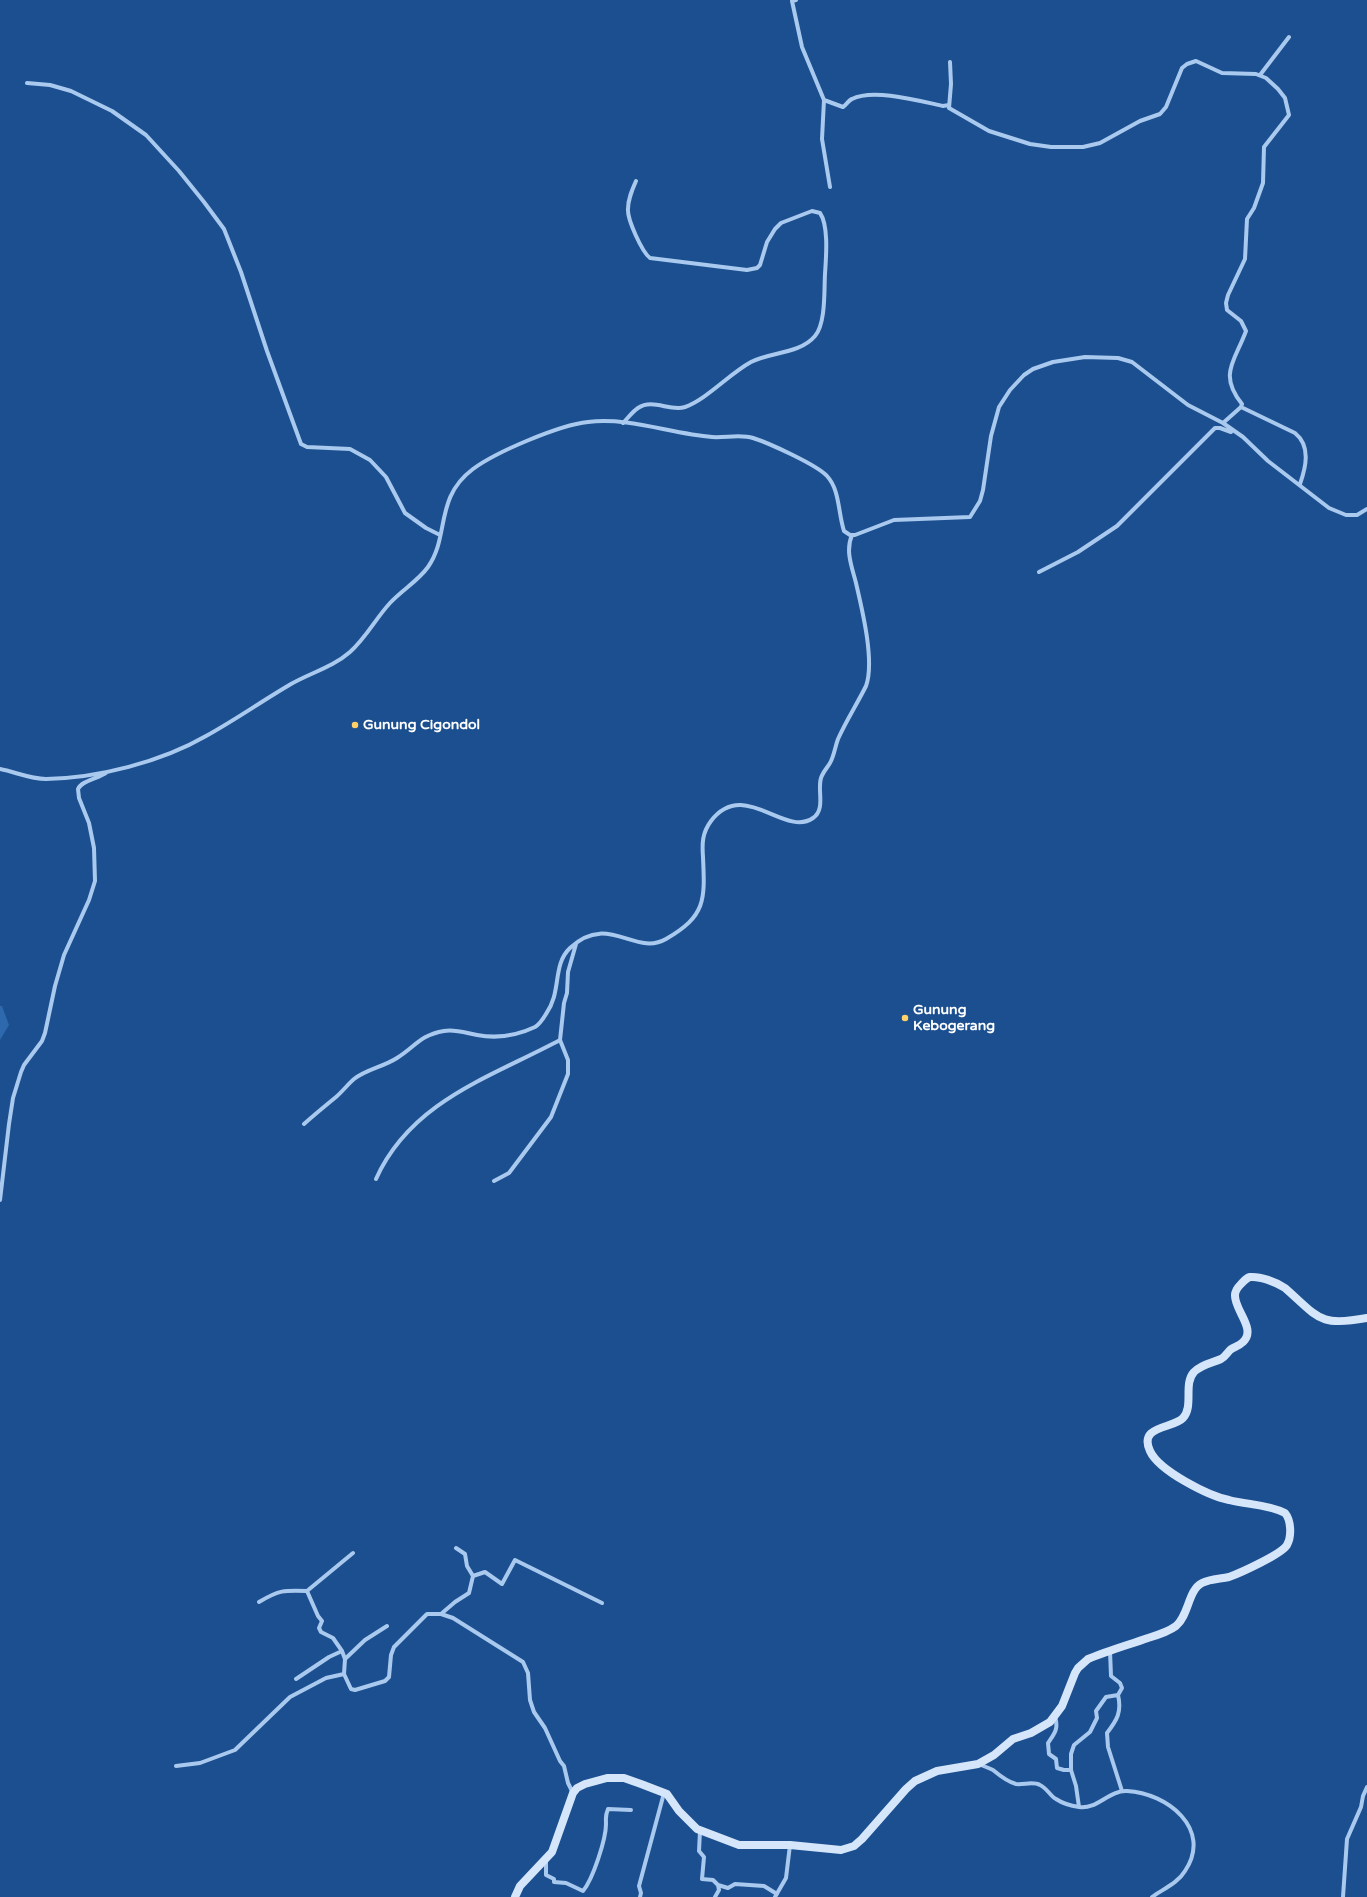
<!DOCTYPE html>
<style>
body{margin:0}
canvas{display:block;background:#1b4f8f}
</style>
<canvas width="1367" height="1897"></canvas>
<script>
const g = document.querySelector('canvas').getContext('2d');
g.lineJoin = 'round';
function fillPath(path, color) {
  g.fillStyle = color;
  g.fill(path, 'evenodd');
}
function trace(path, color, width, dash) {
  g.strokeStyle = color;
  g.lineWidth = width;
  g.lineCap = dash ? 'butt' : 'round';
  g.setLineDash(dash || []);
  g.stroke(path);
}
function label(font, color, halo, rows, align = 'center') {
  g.font = font + ' "Varela Round",sans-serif';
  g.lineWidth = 3;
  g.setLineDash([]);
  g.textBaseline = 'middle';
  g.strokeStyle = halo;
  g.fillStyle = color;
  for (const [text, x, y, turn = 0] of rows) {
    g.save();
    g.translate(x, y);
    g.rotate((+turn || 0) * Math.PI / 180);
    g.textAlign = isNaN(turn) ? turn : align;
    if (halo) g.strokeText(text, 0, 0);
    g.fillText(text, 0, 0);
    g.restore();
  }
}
const green = new Path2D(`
 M0 1006H2L9 1025 0 1040Z`);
const street = new Path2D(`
 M796 0 792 1 802 47 824 100 843 107C846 105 849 100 852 99 873 88 920 101 943 106L949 105V108L989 131 1030 144 1051 147H1083L1100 143 1140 121 1160 114 1166 107 1182 68 1187 64 1196 61 1222 73 1256 74 1266 78 1278 89 1285 98 1289 115 1264 147 1263 183 1254 208 1247 219 1245 259 1228 295 1226 303 1227 310 1241 321 1246 331C1235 361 1218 374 1242 404L1241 407 1223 423 1243 437 1268 461 1329 508 1346 515H1357L1367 509
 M1260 75 1289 37
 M27 83 50 85 71 91 112 111 146 135 179 171 204 202 224 229 241 272 267 351 301 444 307 447 350 449 370 460 386 477 405 513 426 528 440 535
 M824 100 822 139 830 187
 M949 108 951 84 950 62
 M1241 407 1295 433C1311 446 1306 467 1300 484
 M623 423C628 418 632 412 638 408 653 398 670 412 685 407 707 399 729 374 751 362 770 352 800 354 815 336 826 323 824 290 825 274 826 258 829 226 820 213L812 211 781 223 775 229 767 242 760 265 757 268 747 270 650 258C642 252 627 219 628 209 628 199 632 190 636 181
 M1039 572 1078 552 1117 526 1215 428H1220L1231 432
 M0 769C15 772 31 779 46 779 98 778 161 762 206 736 235 720 262 701 291 684 310 673 333 667 350 652 366 638 376 618 390 603 402 590 418 581 428 567 450 536 434 498 473 469 496 452 559 425 588 422 630 417 671 434 712 437 725 438 741 434 753 438 769 443 817 465 827 476 840 490 838 513 844 531L850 535H855L894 520 970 517 980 501 983 490 991 436 999 407 1010 390 1024 375 1033 369 1053 362 1085 357 1118 358 1132 362 1188 405 1223 423
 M304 1124C314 1115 325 1106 336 1097 343 1091 348 1084 354 1079 367 1069 383 1067 397 1058 415 1047 420 1035 444 1031 455 1029 466 1033 477 1035 498 1039 516 1036 535 1027 540 1024 543 1019 546 1014 562 992 552 965 570 948 608 912 635 957 666 939 706 916 705 900 703 857 702 844 702 833 711 821 744 778 785 838 813 818 826 809 817 790 821 778 823 772 827 768 830 763 834 756 835 747 838 739 846 721 857 704 866 686 875 661 862 609 856 583 852 567 845 551 852 535
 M376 1179C411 1101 491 1077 560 1040L564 1003 567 993 568 972 576 944
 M494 1181 509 1173 551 1117 568 1074V1060L560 1040
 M0 1200 9 1124 13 1098 21 1072 24 1065 42 1041 45 1033 55 986 64 955 89 900 95 881 94 848 89 823 79 798 78 789C82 780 99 779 107 772
 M456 1548 465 1554 467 1566 473 1576
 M307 1591 353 1553
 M259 1602C279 1590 284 1590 307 1591L318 1616 322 1621 319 1628 321 1632 333 1638 342 1651
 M441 1614 455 1602 469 1593 473 1576 485 1572 502 1584 515 1560 602 1603
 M1110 1651 1111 1676 1120 1683 1122 1688 1118 1695C1122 1712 1117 1720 1107 1733L1108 1747 1122 1791
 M344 1674 345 1659 365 1640 387 1626
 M296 1679 329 1657 342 1651 345 1659
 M1055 1717C1059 1729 1054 1734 1048 1743L1049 1754 1056 1759 1057 1768 1064 1770H1071L1076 1786 1079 1807
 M979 1764C983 1766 989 1768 993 1770 999 1775 1008 1782 1016 1784 1024 1785 1033 1781 1040 1785 1047 1788 1050 1796 1056 1799 1062 1803 1072 1806 1079 1807 1097 1810 1109 1790 1127 1791 1167 1793 1213 1829 1185 1871 1178 1883 1163 1889 1152 1897
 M176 1766 200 1763 235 1750 290 1697 326 1678 344 1674 351 1689 355 1690 385 1681 389 1677 391 1655 394 1647 427 1614H441L453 1618 523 1662 528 1673 530 1700 534 1712 545 1728 560 1761 564 1766 568 1783 573 1793
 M1071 1770V1754L1074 1745 1090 1732 1097 1718 1096 1711 1106 1697 1118 1695
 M700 1831 699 1851 704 1857 702 1879 713 1880 718 1885
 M546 1861V1875L554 1879V1882L566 1883 583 1891C593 1879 606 1839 606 1824 606 1817 605 1816 608 1809L631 1810
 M640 1897 641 1893 639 1886 664 1793
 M715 1897 719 1890 718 1885 728 1888 735 1884 764 1886 777 1894
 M775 1897 786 1878 790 1845
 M1343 1897 1347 1839 1361 1807 1363 1796 1367 1787`);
const secondary = new Path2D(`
 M515 1897 520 1886 552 1852 573 1793 577 1788 585 1784 607 1778H624L641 1784 667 1794 679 1811 697 1829 739 1845H790L841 1850 854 1846 862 1839 906 1789 915 1781 937 1771 978 1764 994 1755 1013 1739 1031 1733 1050 1722 1062 1706 1075 1673 1078 1668 1088 1659C1107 1651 1128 1645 1148 1638 1158 1635 1168 1632 1176 1626 1189 1615 1188 1590 1202 1583 1210 1579 1220 1579 1229 1577 1240 1573 1282 1554 1287 1545 1292 1536 1291 1520 1285 1513 1267 1504 1248 1505 1229 1500 1209 1496 1159 1471 1150 1451 1138 1425 1173 1429 1183 1418 1194 1406 1183 1384 1194 1372 1202 1364 1212 1363 1221 1359 1225 1357 1227 1353 1230 1350 1234 1347 1239 1346 1243 1342 1257 1329 1234 1310 1235 1295 1235 1290 1238 1287 1241 1284 1243 1282 1246 1278 1250 1277 1260 1276 1276 1282 1285 1288 1319 1318 1319 1327 1367 1318`);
const markers = [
 [355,725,4,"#ffd166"],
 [905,1018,4,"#ffd166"]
];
const poiNames = [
 ["Gunung Cigondol",363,725],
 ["Gunung",913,1010],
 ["Kebogerang",913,1026]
];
fillPath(green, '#2e69ad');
trace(street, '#a9c9ee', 4);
trace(secondary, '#d6e6fa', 8);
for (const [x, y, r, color] of markers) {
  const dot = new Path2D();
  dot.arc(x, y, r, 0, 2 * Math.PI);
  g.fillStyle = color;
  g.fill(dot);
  trace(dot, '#1b4f8f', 1.5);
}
label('bold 14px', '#fff', '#1b4f8f', poiNames, 'left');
</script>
